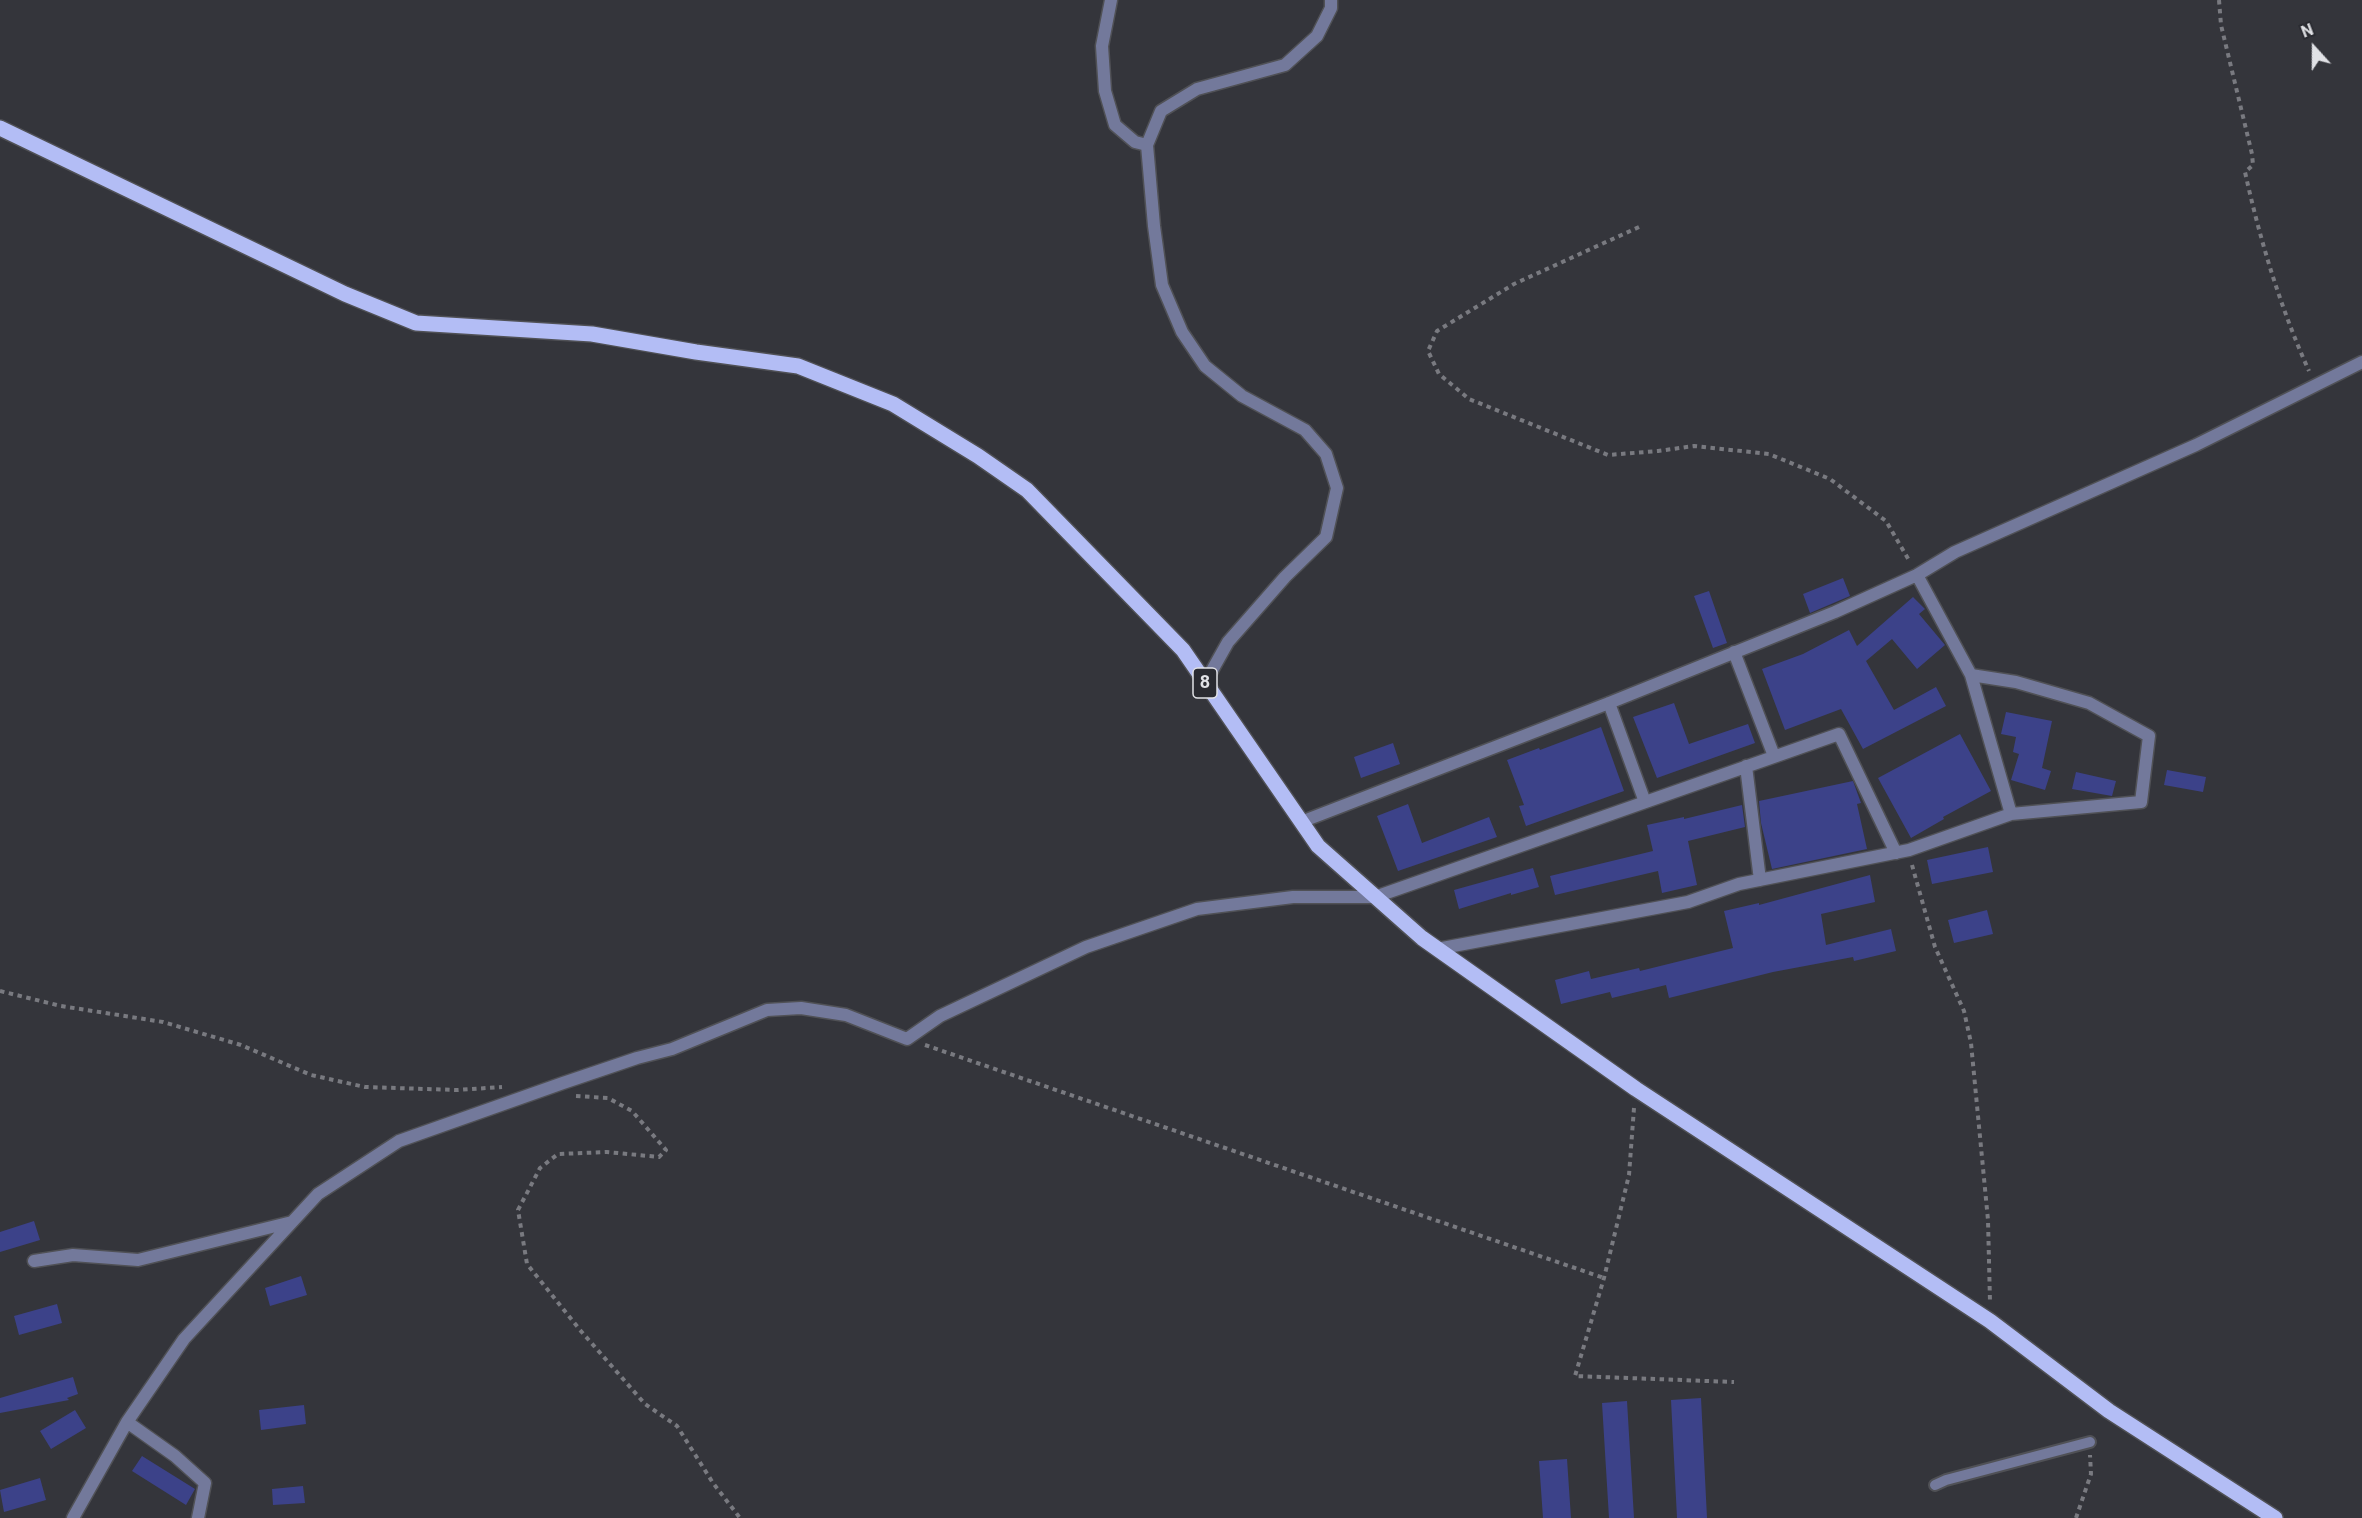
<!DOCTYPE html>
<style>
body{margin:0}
#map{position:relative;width:2362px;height:1518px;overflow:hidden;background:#34353b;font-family:Roboto,sans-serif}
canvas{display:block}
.north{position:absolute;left:2284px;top:18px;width:60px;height:60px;-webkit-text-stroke:4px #2a2b31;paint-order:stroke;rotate:339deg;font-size:16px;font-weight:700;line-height:24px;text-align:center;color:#e1e2e6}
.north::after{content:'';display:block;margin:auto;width:21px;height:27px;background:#e1e2e6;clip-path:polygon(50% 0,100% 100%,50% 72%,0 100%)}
</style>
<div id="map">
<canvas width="2362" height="1518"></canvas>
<div class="north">N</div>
</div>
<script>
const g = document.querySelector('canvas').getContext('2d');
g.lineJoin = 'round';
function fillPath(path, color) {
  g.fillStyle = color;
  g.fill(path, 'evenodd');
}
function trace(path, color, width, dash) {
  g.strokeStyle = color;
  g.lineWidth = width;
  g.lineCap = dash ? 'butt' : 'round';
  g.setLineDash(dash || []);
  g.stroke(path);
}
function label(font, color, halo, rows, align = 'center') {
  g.font = font + ' Roboto,sans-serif';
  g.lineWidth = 6;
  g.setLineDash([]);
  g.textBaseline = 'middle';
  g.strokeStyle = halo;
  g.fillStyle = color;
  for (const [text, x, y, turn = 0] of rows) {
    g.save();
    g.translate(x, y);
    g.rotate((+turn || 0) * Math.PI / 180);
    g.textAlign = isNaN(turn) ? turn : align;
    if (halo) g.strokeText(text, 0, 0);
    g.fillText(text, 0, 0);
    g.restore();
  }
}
const building = new Path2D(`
 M1843 578 1850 596 1810 613 1803 594Z
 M1709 591 1727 643 1713 648 1694 596Z
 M1913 597 1925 609 1919 614 1945 645 1917 669 1892 639 1866 661 1894 710 1936 687 1946 706 1863 749 1841 709 1785 730 1762 669 1803 654 1849 630 1857 646Z
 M1674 703 1689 744 1748 724 1755 743 1657 778 1633 717Z
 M2006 712 2052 721 2042 768 2051 771 2045 790 2011 780 2019 754 2013 752 2016 737 2001 734Z
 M1601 727 1624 791 1526 826 1519 806 1524 805 1507 760 1539 748 1540 750Z
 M1960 734 1991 791 1943 817 1944 819 1911 838 1878 778Z
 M1393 743 1400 764 1361 778 1354 757Z
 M2167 770 2206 777 2203 792 2164 785Z
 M2076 772 2116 781 2112 796 2072 789Z
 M1853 781 1861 803 1857 804 1867 849 1772 869 1761 823 1759 801Z
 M1408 804 1422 843 1489 817 1497 837 1398 871 1377 816Z
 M1742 805 1745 827 1688 841 1697 885 1662 893 1658 871 1555 895 1550 876 1653 851 1647 825 1684 817V819Z
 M1988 847 1993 872 1932 884 1927 860Z
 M1533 868 1539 887 1511 895V893L1459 909 1454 890Z
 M1870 875 1875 902 1821 914 1826 945 1891 929 1896 951 1854 961 1853 957 1773 972 1669 998 1666 985 1612 998 1610 992 1561 1004 1555 980 1589 971 1591 979 1639 968 1640 971 1733 948 1724 911 1759 903V905Z
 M1987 910 1993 934 1954 943 1948 920Z
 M34 1221 40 1240 0 1252V1232Z
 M301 1276 307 1295 270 1306 265 1288Z
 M57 1304 62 1323 19 1335 14 1316Z
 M73 1377 78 1394 67 1398 69 1400 0 1413V1398Z
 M1701 1398 1707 1518H1677L1671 1400Z
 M1627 1401 1634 1518H1609L1602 1403Z
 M304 1405 306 1424 261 1430 259 1410Z
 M75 1410 86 1428 51 1449 40 1431Z
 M142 1456 195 1489 186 1505 132 1471Z
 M1567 1459 1571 1518H1543L1539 1461Z
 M40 1478 46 1500 4 1512 0 1490Z
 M303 1486 305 1503 273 1505 272 1489Z`);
const path = new Path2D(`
 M2219 0 2221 25 2252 154 2253 165 2245 172C2260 240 2280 307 2309 371
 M1639 227 1514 284 1437 331 1428 351 1439 374 1469 399 1608 455 1658 451 1694 446 1769 454 1830 479 1886 521 1910 562
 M1912 865 1935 947 1964 1011 1971 1043 1988 1220 1990 1302
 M0 991 61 1006 163 1022 241 1045 311 1075 365 1087 457 1090 502 1087
 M925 1045 1604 1278
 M576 1096 608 1098 632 1111 666 1150 659 1157 607 1152 558 1154 540 1168 518 1210 527 1264 580 1330 645 1404 677 1426 713 1483 740 1518
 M1634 1108 1629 1175 1604 1278 1575 1376 1734 1382
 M2076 1518 2091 1474 2090 1455`);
const service = new Path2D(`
 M1935 1485 1946 1480 2090 1442`);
const minor = new Path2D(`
 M1111 0 1102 46 1105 91 1115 125 1135 142 1147 145
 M1917 575 1971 675 2011 814
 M1734 652 1774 756
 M1205 683 1228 642 1285 577 1326 537 1337 488 1326 454 1305 430 1242 396 1205 366 1182 332 1162 285 1154 226 1147 145 1161 111 1197 89 1285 65 1317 36 1331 8V0
 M1609 703 1645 802
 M1746 766 1760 880
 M1301 822 1609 703 1835 612 1917 575 1955 552 2196 445 2362 362
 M1437 949 1688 902 1739 884 1909 850 2011 814 2141 802 2149 736 2089 703 2016 682 1971 675
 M34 1261 73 1255 138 1260 292 1222
 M127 1422 175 1456 205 1483 198 1518
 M73 1518 127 1422 184 1339 318 1194 399 1141 563 1083 637 1058 672 1049 767 1010 801 1008 846 1015 907 1039 940 1016 1086 947 1197 909 1293 897H1375L1839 734 1896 853`);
const primary = new Path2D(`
 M0 128 345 294 416 323 592 334 696 352 798 366 893 404 978 456 1027 490 1183 650 1318 846 1422 938 1636 1089 1990 1321 2109 1411 2275 1518`);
const shields = [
 [1205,683,24]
];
const shieldNames = [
 ["8",1205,683]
];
fillPath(building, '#3c4289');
trace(service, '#505156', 14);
trace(minor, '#505156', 15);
trace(primary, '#505156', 18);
trace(path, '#797a80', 4, [4.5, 4.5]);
trace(service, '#73799b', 10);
trace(minor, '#73799b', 12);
trace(primary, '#b3bdf5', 15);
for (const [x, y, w] of shields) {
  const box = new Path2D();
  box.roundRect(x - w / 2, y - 15, w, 30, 4.5);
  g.fillStyle = '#2a2b31';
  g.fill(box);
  trace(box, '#e1e2e6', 1.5);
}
label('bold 18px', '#e1e2e6', null, shieldNames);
</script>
